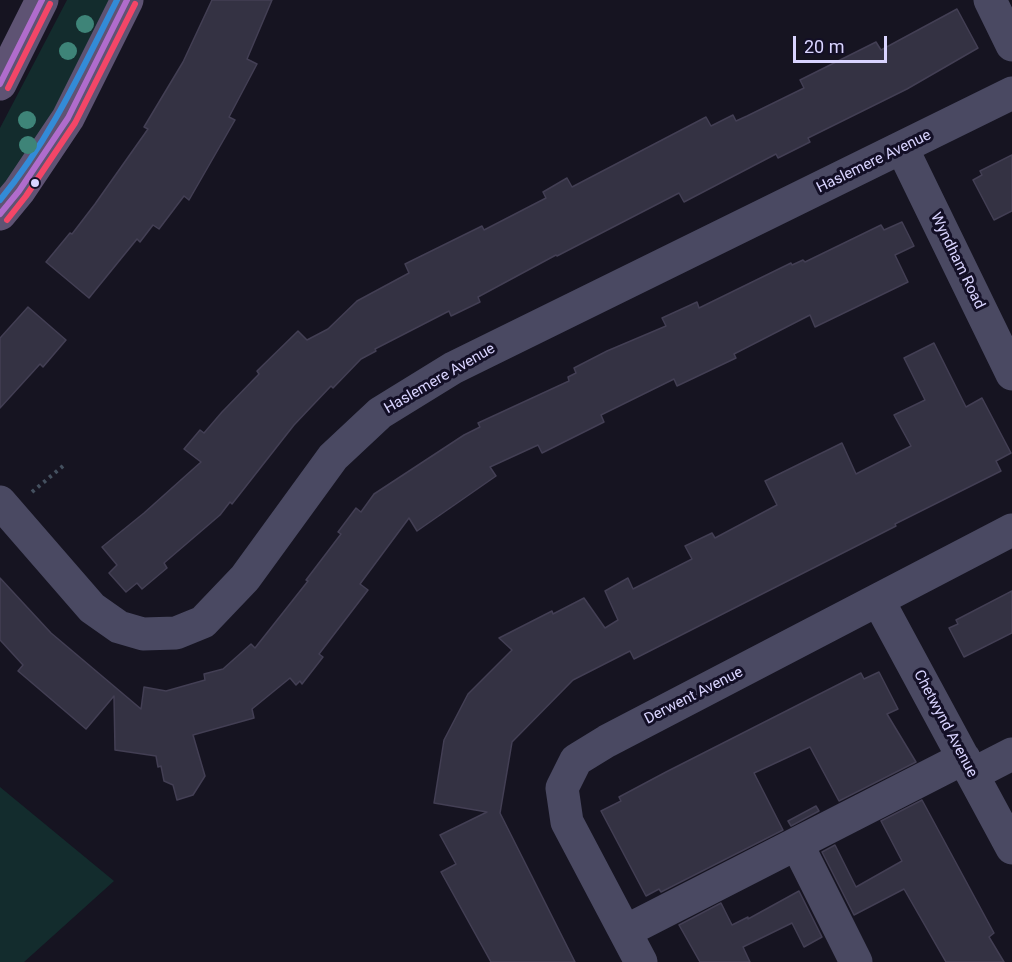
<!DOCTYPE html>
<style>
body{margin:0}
#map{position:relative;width:1012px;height:962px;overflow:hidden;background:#161421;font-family:Roboto,sans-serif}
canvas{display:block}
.scale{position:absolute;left:793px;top:36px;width:94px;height:27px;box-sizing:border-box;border:3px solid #d9d4ff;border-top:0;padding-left:8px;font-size:18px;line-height:21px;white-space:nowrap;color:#d9d4ff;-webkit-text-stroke:4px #130f26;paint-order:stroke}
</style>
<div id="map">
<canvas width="1012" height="962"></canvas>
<div class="scale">20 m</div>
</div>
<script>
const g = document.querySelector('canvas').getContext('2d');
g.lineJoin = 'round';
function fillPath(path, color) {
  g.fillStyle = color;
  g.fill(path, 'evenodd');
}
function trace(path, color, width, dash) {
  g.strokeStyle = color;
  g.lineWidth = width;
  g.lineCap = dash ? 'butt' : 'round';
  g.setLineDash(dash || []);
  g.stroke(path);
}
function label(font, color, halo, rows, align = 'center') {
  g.font = font + ' Roboto,sans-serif';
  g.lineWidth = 6;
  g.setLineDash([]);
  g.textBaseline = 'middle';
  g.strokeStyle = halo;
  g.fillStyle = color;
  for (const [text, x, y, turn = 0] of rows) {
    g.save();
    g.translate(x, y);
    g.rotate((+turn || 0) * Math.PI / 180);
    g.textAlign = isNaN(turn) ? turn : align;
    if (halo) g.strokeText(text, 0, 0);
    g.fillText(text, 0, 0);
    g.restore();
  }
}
const green = new Path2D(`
 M67 0H122L0 201V128Z
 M0 787 114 881 24 962H0Z`);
const building = new Path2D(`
 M212 0H272L247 59 257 64 229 117 235 120 189 200 184 196 159 229 153 225 140 242 137 239 89 298 46 262 70 233 72 234 95 204 148 129 144 127 183 62Z
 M957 9 978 48 907 89 808 138 810 142 778 158 776 154 684 202 679 193 557 256 556 255 478 297 480 302 451 316 449 311 375 349 376 351 361 359 333 388 331 386 294 425 232 504 230 502 220 515 164 563 167 568 142 589 137 583 126 592 109 573 117 565 102 547 144 513 201 462 184 449 200 430 204 433 222 412 259 374 257 371 298 331 307 340 328 329 357 301 409 273 405 264 482 226 484 230 546 198 543 192 567 178 572 187 706 117 711 126 733 115 736 121 747 116 804 88 800 80 876 42 881 50Z
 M1012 155V211L994 220 973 180 982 175 980 171Z
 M902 222 914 246 895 255 908 282 815 327 810 315 734 354 736 358 677 386 674 379 601 415 604 422 542 453 538 445 490 467 496 476 417 531 409 518 360 584 368 590 319 654 323 657 302 684 300 681 296 685 290 678 252 709 254 718 193 735 205 776 193 795 177 800 173 785 164 781 161 766 158 767 156 756 115 750 114 696 86 729 18 671 23 665 0 640V578L51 633 141 709 144 687 166 691 205 680 204 674 223 669 251 644 255 648 308 581 306 580 341 534 338 532 356 508 361 512 374 494 464 435 480 427 478 423 569 381 568 377 576 373 574 368 607 351 666 326 662 318 697 302 699 308 791 263 792 265 803 260 805 262 881 225 884 230Z
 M28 307 66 340 43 367 40 364 0 408V338Z
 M934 343 966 407 982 398 1011 453 996 461 1001 471 895 524 896 526 634 659 630 651 573 680 512 742 500 813 575 962H491L441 872 456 864 440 835 487 812 434 803 444 740 468 694 512 650 499 638 552 611 553 614 584 598 605 628 618 620 605 591 628 578 633 589 692 559 685 546 712 533 715 538 777 505 765 481 842 443 856 474 911 446 894 415 925 400 904 358Z
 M1012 591V633L964 657 949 628 958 624 956 620Z
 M879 672 898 709 887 714 916 762 839 801 810 747 754 773 783 830 661 892 659 889 646 896 601 811 621 801 619 797 666 772 861 673 864 679Z
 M922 800 994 933 989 937 1004 962H946L904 889 854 915 822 852 835 845 856 887 902 861 881 821Z
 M816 806 819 811 791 826 788 821Z
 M799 891 822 937 804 947 792 923 743 947 750 962H700L679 925 721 903 732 925 748 917V919Z`);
const path = new Path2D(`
 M32 492 63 466`);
const minor = new Path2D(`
 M990 0 1012 45
 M902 148 1012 374
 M0 502 92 608 119 627 143 634 176 633 203 622 245 578 333 457 380 413 453 368 1012 93
 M878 600 1012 848
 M973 774 1012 754
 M797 844 856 962
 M626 931 964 758
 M641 962 567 822 562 788 576 760 607 741 1012 530`);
const major = new Path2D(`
 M0 84 42 0
 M0 214 19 191 68 118 127 0`);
const bus1 = new Path2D(`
 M0 84 42 0
 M0 214 19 191 68 118 127 0`);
const bus2 = new Path2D(`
 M8 88 50 4
 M7 220 26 196 75 123 135 4`);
const bus3 = new Path2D(`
 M0 200C50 140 82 69 117 0`);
const trees = [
 [85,24],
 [68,51],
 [27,120],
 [28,145]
];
const markers = [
 [35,183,5,"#d9d4ff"]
];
const streetNames = [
 ["Haslemere Avenue",874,162,-26],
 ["Wyndham Road",957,261,64],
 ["Haslemere Avenue",440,379,-30],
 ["Derwent Avenue",694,696,-27],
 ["Chetwynd Avenue",945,724,62]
];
fillPath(green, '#132c2d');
fillPath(building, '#343243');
trace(building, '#433f54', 1.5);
trace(path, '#44505f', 4, [3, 4.5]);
trace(minor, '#4a4962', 33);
trace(major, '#5e5373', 33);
trace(bus1, '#b06ccc', 6);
trace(bus2, '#f34667', 6);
trace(bus3, '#338bd7', 6);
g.fillStyle = '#3e8478';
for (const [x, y] of trees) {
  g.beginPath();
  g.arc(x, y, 9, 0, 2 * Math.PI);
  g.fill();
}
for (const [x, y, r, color] of markers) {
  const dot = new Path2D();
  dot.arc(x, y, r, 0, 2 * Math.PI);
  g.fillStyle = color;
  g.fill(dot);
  trace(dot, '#130f26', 2);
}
label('15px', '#d9d4ff', '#130f26', streetNames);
</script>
